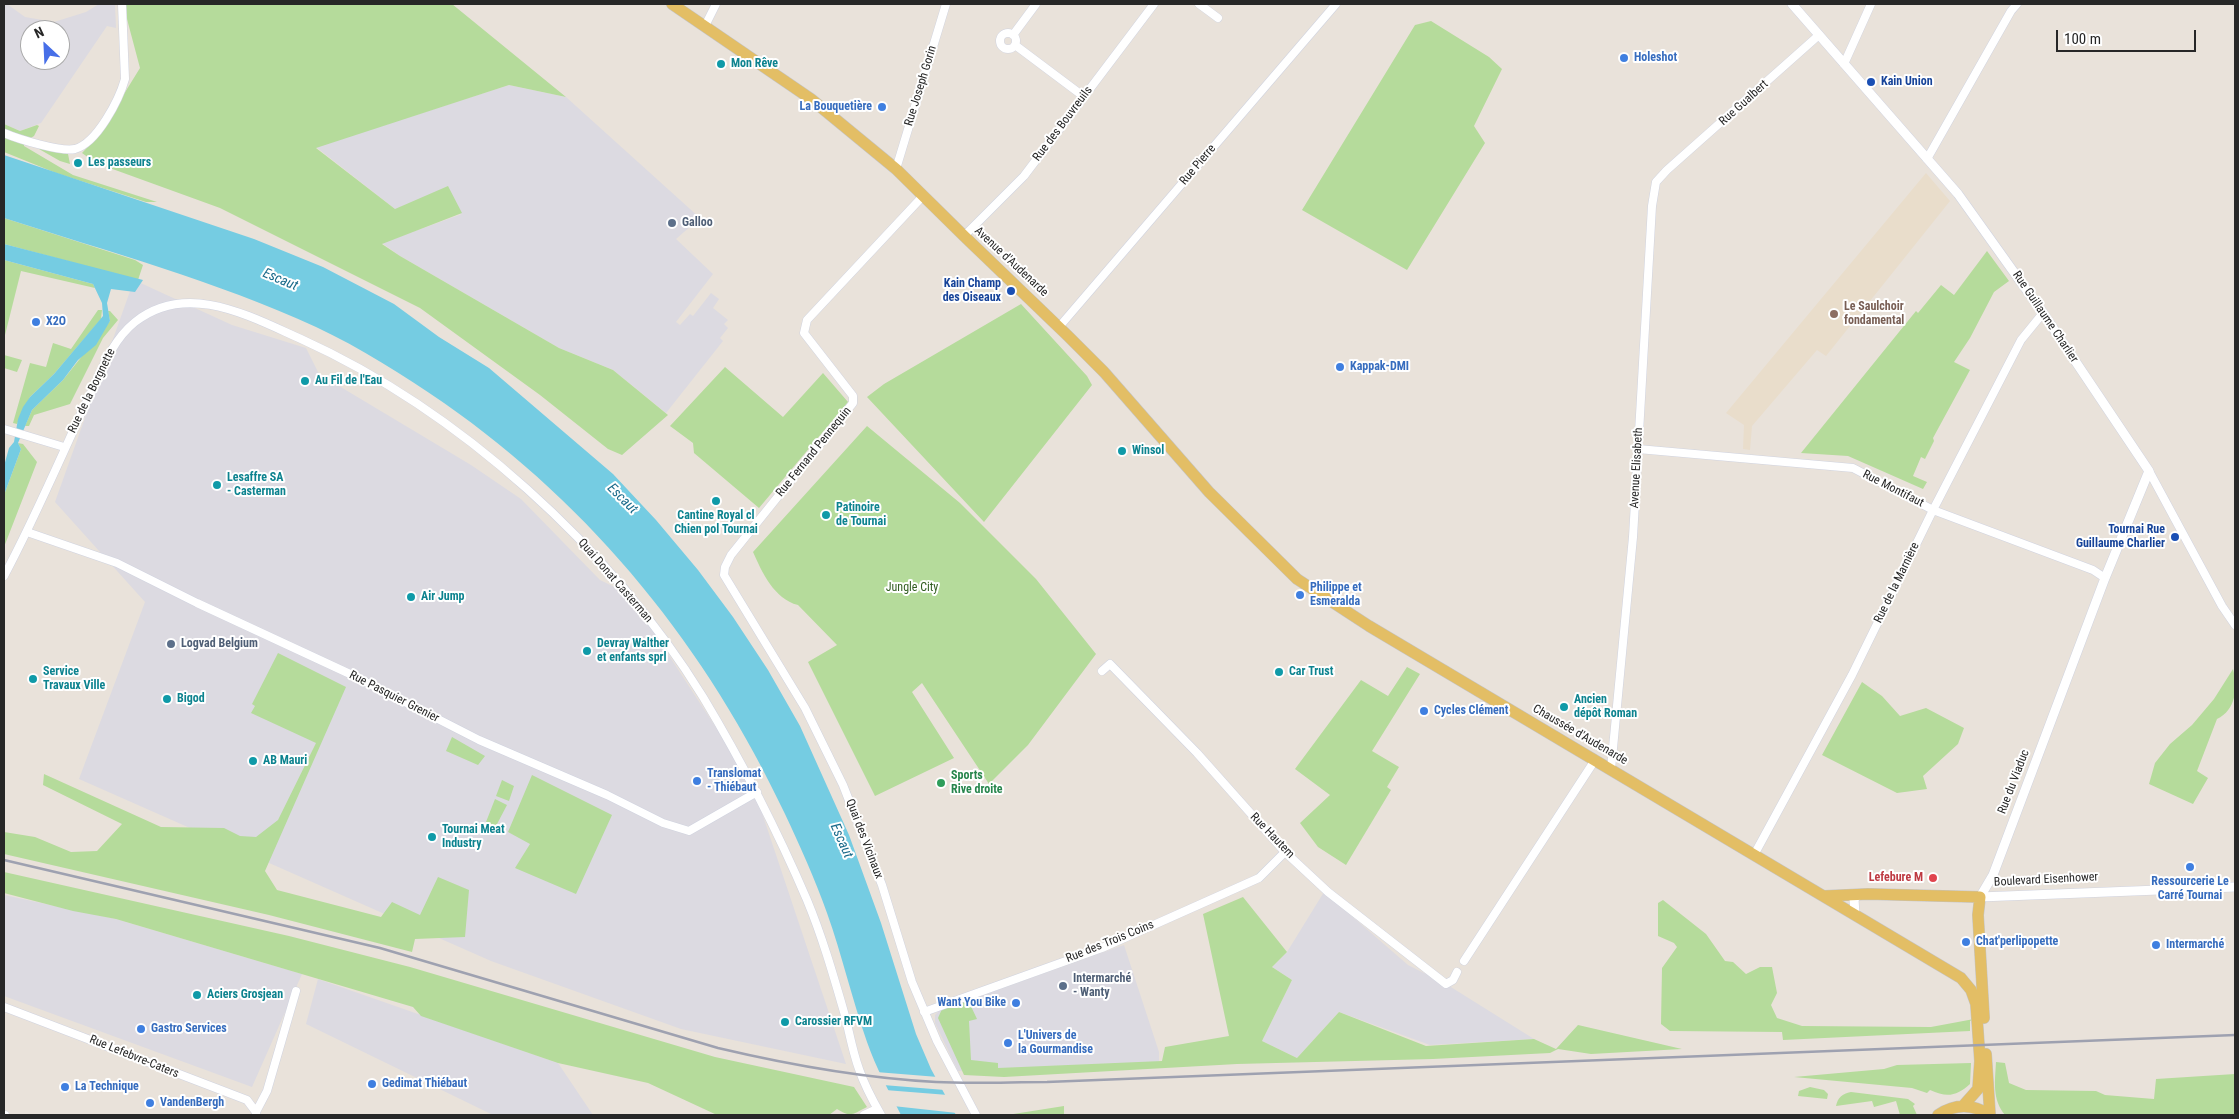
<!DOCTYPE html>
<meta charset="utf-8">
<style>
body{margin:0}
#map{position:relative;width:2239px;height:1119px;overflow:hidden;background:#e9e2da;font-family:"Roboto Condensed",sans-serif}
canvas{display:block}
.frame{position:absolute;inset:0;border:5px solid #272727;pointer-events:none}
.north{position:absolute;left:20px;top:20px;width:50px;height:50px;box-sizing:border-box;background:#fff;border:1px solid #a9a9a9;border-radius:50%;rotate:335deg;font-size:14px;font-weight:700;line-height:20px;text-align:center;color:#272727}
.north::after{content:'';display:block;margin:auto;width:18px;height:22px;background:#476fe8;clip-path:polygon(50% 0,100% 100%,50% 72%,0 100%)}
.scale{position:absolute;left:2056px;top:30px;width:140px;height:22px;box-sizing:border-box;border:2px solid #272727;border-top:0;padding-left:6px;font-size:15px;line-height:18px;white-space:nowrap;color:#272727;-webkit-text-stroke:4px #fff;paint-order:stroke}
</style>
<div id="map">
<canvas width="2239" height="1119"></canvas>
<div class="frame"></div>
<div class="north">N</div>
<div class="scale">100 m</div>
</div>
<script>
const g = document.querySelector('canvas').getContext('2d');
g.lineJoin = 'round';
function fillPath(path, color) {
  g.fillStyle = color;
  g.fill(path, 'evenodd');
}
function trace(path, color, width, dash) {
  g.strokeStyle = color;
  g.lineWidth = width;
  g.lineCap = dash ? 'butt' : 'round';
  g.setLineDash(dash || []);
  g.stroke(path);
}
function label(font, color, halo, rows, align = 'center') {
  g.font = font + ' "Roboto Condensed",sans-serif';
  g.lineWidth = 4;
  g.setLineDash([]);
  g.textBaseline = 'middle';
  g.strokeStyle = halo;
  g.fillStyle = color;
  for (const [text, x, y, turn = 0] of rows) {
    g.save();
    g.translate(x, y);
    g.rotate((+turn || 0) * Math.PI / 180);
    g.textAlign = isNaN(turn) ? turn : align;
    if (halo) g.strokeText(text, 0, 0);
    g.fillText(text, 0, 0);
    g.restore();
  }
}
const industrial = new Path2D(`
 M4 4H7L25 17 54 22 86 12 99 4H115L116 28 107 26 41 123 20 131 4 124ZM30 30H60V60H30Z
 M509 85 566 97 700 218 676 239 713 274 676 322 680 325 690 314 693 316 711 293 719 299 713 308 728 320 724 324 728 328 720 338 723 341 666 413 613 370 559 348 400 256 382 243 462 214 395 209 316 147Z
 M134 280 232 325 306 348 319 374 471 465 521 499 600 580 629 594 752 783 846 1064 681 1029 491 961 79 779 145 602 55 502Z
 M1324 892 1408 965 1446 984 1534 1039 1430 1045 1339 1012 1297 1058 1262 1041 1292 980 1272 967 1287 952Z
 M4 895 116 919 302 974 252 1087 4 996Z
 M1124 945 1159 1052V1064L958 1071 935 1023V1015L939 1011Z
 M318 979 558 1063 593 1115H493L306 1024Z`);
const education = new Path2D(`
 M1926 173 1950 201 1826 356 1817 350 1752 426 1750 450 1743 449 1744 425 1726 413Z`);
const green = new Path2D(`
 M123 4H452L566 97 509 85 316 148 395 209 448 186 462 213 382 244 400 256 559 348 613 370 668 415 622 455 608 449 540 395 420 308 220 208 96 163 82 153 98 136 140 68Z
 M1431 21 1489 57 1502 69 1474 126 1485 143 1407 270 1302 210 1415 25Z
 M4 124 20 131 37 125 39 126 34 136 24 142V146L73 175 157 202H146L56 173 4 152Z
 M42 148 68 154 70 164 60 161 39 149Z
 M4 218 135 260 143 265 138 280 4 244Z
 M1987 251 2009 281 1994 292 1970 338 1954 362 1970 370 1933 438 1934 441 1925 459 1921 457 1913 476 1927 482 1923 489 1848 456 1801 453 1916 311 1918 313 1941 285 1954 295Z
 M4 260 93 284 95 288 21 271 4 339Z
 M1021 304 1087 376 1092 385 984 522 867 397 884 384Z
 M98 310H102L101 319 54 374 30 397 17 424 13 423 30 363 46 367 53 343 71 349Z
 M108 311H110L118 320 103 338 70 404 34 415 29 426H25L32 410 63 380 110 321Z
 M4 355 22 360 17 372 4 368Z
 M725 367 783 417 823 373 848 402 759 508 694 453 693 443 670 426Z
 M867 426 960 503 1036 579 1096 654 1028 745 989 784 922 683 912 692 954 758 875 796 808 662 837 645 798 605C774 599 762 572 753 552Z
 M18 443 23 444 37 462 4 547V495L21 449Z
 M278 653 346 687 265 871 277 890 381 917 392 902 420 915 438 877 469 890 465 937 415 939 412 952 269 915 4 854V832L35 837 71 852 97 851 122 824 43 785 44 774 161 827 224 828 240 836 256 837 278 820 316 743 251 713 255 706 252 704Z
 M1407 667 1420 674 1372 751 1399 767 1387 787 1391 790 1346 865 1318 847 1300 823 1330 795 1295 769 1361 680 1388 696Z
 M2233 669C2238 688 2236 710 2217 719L2197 771 2208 778 2193 804 2149 784 2155 763 2170 744 2192 725 2214 699Z
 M1862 682 1882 696 1900 716 1926 708 1964 728 1958 744 1923 776 1927 789 1897 793 1822 755Z
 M452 737 485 756 478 765 446 751Z
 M532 775 612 815 576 894 515 868 530 844 508 832Z
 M502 780 514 786 509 801 496 796Z
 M495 799 507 805 496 826 486 822Z
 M4 872 289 936 410 967 715 1057 854 1087 867 1107C853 1114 851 1118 837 1109L829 1115H717L648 1083 558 1063 421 1016 413 1007 116 919 73 911 4 893Z
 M1243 897 1287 952 1272 967 1292 980 1262 1041 1297 1058 1339 1012 1426 1046 1534 1039 1556 1049 1578 1025 1682 1049 1591 1054 1558 1049 1550 1053 1433 1059 1237 1064 1004 1077 964 1075 938 1018 942 1009 968 1000 977 1019 969 1021 971 1060 998 1063V1068L1162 1061 1165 1047 1229 1036 1203 914Z
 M1663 900 1706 934 1725 961 1733 962 1746 974 1760 967H1772L1777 993 1771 1005 1777 1018 1802 1026 1931 1027 1974 1019 1970 1021V1031L1783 1040 1782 1032 1670 1031 1661 1024 1662 968 1677 947 1674 943 1658 936V903Z
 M1996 1062 2005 1063 2009 1083 2026 1090 2096 1091 2105 1095 2154 1099 2156 1079 2235 1074V1114L2005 1115C1992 1099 1995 1082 1996 1062Z
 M1971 1063 1970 1084C1957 1096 1947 1098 1930 1090L1927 1093 1912 1088 1794 1077 1884 1069 1897 1065Z
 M1810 1087 1824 1090 1828 1094 1827 1099 1798 1096 1799 1091Z
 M1851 1092 1908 1099 1915 1104 1913 1106 1917 1115H1900L1896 1101 1874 1107 1872 1101 1836 1106C1838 1097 1842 1094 1851 1092Z
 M1064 1106V1115H1007Z`);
const water = new Path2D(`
 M4 155 254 239 323 267 394 304 439 337 489 368 613 474 656 520 698 570 733 617 768 670 800 726 849 835 881 923 916 1034 931 1069 956 1115H901C889 1091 876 1068 867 1042 852 999 842 955 827 913 815 879 800 846 785 814 707 648 594 508 444 403 403 375 361 348 316 327 216 281 109 252 4 218Z
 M4 244 143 280 135 292 111 289 107 303 110 321 96 345 78 360 63 380 32 410 18 443 21 449 4 495V466L9 448 14 442 18 419 23 407 30 397 54 374 103 316 102 303 93 284 4 260Z`);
const pier = new Path2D(`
 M876 1072 938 1077 945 1090 883 1085Z
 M885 1090 948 1095 957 1113 893 1106Z`);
const minor = new Path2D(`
 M1199 4 1218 18
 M705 26 716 4
 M1000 41a8 8 0 1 1 16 0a8 8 0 1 1-16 0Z
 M1013 35 1036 4
 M1015 45 1083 96
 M1844 64 1871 4
 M4 133C18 139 60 152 75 149 97 143 119 100 125 79L122 4
 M1927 159 2011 11 2017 4
 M896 169 946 4
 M923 196 807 320 804 333 853 396V403L731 555 725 567 724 575 805 708 843 785 882 885 912 982 937 1041 976 1115
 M964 236 1024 176 1154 4
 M1059 327 1336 4
 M4 429 64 447
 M1638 449 1853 468 1933 510 2093 570 2105 578
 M2149 471 2222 606 2235 625
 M27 532 117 563 197 603 350 674 479 740 607 795 663 823 689 831 757 792
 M4 576C34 520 59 461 86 403 100 375 110 342 135 322 187 281 249 316 301 339 460 411 611 548 703 697 742 762 777 830 807 900 822 936 833 974 844 1012 849 1030 852 1050 859 1069 864 1084 873 1101 881 1115
 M1102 671 1110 664 1197 753 1285 852 1328 892 1446 984 1453 980 1457 972
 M1611 769 1633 537 1652 206 1656 182 1667 170 1819 35
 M1754 855 1852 675 1933 510 2021 340 2043 313
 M1464 961 1595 760
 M4 1007 247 1100 256 1112V1115
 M924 1012 1102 948 1259 878 1285 852
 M256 1112 267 1091 296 991
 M4 1115H5
 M864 1115 877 1109`);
const tertiary = new Path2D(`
 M1792 4 1958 194 2043 313 2149 471 2105 578 1993 875 1980 897
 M1980 897 2235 887
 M1855 915 1854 899 1858 895`);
const primary = new Path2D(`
 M672 4 811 99 896 169 964 236 1068 336 1104 372 1209 492 1297 579 1369 626 1961 978 1971 990 1976 1004 1980 1061 1978 1089 1963 1106
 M1825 896 1868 894 1980 897 1978 915 1984 1018
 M1986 1054 1990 1115
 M1938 1115C1956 1103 1973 1104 1990 1115`);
const rail = new Path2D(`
 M4 860 380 948 718 1048C790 1065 862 1078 936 1082 973 1084 1010 1082 1047 1082L2235 1035`);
const markers = [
 [1624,58,5,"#3f7fe0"],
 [721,64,5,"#0f9aa8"],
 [1871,82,5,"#1a4fb4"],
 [882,107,5,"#3f7fe0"],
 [78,163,5,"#0f9aa8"],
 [672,223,5,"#5c6f8a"],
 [1011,291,5,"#1a4fb4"],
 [1834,314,5,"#8d6e63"],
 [36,322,5,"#3f7fe0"],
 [1340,367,5,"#3f7fe0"],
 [305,381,5,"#0f9aa8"],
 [1122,451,5,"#0f9aa8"],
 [217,485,5,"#0f9aa8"],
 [716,501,5,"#0f9aa8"],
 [826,515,5,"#0f9aa8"],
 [2175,537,5,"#1a4fb4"],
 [1300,595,5,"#3f7fe0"],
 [411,597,5,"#0f9aa8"],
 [171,644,5,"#5c6f8a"],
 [587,651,5,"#0f9aa8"],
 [1279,672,5,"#0f9aa8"],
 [33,679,5,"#0f9aa8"],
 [167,699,5,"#0f9aa8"],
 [1564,707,5,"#0f9aa8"],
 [1424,711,5,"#3f7fe0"],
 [253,761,5,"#0f9aa8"],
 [697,781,5,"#3f7fe0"],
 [941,783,5,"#2e9e5b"],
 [432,837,5,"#0f9aa8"],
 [2190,867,5,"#3f7fe0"],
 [1933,878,5,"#e0444e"],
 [1966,942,5,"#3f7fe0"],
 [2156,945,5,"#3f7fe0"],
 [1063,986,5,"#5c6f8a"],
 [197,995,5,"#0f9aa8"],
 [1016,1003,5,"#3f7fe0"],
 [785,1022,5,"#0f9aa8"],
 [141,1029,5,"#3f7fe0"],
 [1008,1043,5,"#3f7fe0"],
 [372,1084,5,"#3f7fe0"],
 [65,1087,5,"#3f7fe0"],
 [150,1103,5,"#3f7fe0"]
];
const shopNames = [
 ["Holeshot",1634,58],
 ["La Bouquetière",872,107,"right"],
 ["X2O",46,322],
 ["Kappak-DMI",1350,367],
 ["Philippe et",1310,588],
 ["Esmeralda",1310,602],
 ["Cycles Clément",1434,711],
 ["Translomat",707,774],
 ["- Thiébaut",707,788],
 ["Ressourcerie Le",2190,882,"center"],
 ["Carré Tournai",2190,896,"center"],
 ["Chat'perlipopette",1976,942],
 ["Intermarché",2166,945],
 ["Want You Bike",1006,1003,"right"],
 ["Gastro Services",151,1029],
 ["L'Univers de",1018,1036],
 ["la Gourmandise",1018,1050],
 ["Gedimat Thiébaut",382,1084],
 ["La Technique",75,1087],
 ["VandenBergh",160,1103]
];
const cultureNames = [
 ["Mon Rêve",731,64],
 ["Les passeurs",88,163],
 ["Au Fil de l'Eau",315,381],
 ["Winsol",1132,451],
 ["Lesaffre SA",227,478],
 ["- Casterman",227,492],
 ["Patinoire",836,508],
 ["de Tournai",836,522],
 ["Cantine Royal cl",716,516,"center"],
 ["Chien pol Tournai",716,530,"center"],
 ["Air Jump",421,597],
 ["Devray Walther",597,644],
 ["et enfants sprl",597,658],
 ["Service",43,672],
 ["Travaux Ville",43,686],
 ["Car Trust",1289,672],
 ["Bigod",177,699],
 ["Ancien",1574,700],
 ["dépôt Roman",1574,714],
 ["AB Mauri",263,761],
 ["Tournai Meat",442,830],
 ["Industry",442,844],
 ["Aciers Grosjean",207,995],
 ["Carossier RFVM",795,1022]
];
const transitNames = [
 ["Kain Union",1881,82,"left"],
 ["Kain Champ",1001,284],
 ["des Oiseaux",1001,298],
 ["Tournai Rue",2165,530],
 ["Guillaume Charlier",2165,544]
];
const streetNames = [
 ["Rue Joseph Gorin",921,86,-73],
 ["Rue Gualbert",1744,103,-42],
 ["Rue des Bouvreuils",1063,124,-53],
 ["Rue Pierre",1198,165,-50],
 ["Avenue d'Audenarde",1011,262,43],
 ["Rue Guillaume Charlier",2045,317,56],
 ["Rue de la Borgnette",92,391,-64],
 ["Rue Fernand Pennequin",814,452,-51],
 ["Avenue Elisabeth",1637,468,-87],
 ["Rue Montifaut",1893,489,27],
 ["Quai Donat Casterman",615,581,49],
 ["Rue de la Marnière",1897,583,-64],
 ["Rue Pasquier Grenier",394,697,27],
 ["Chaussée d'Audenarde",1580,735,30],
 ["Rue du Viaduc",2014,782,-69],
 ["Rue Hautem",1272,836,46],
 ["Quai des Vicinaux",864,839,69],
 ["Boulevard Eisenhower",2046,880,-3],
 ["Rue des Trois Coins",1110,942,-22],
 ["Rue Lefebvre-Caters",134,1057,22]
];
const serviceNames = [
 ["Galloo",682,223],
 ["Logvad Belgium",181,644],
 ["Intermarché",1073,979],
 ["- Wanty",1073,993]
];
const educationNames = [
 ["Le Saulchoir",1844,307],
 ["fondamental",1844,321]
];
const parkNames = [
 ["Jungle City",912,588]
];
const leisureNames = [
 ["Sports",951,776],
 ["Rive droite",951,790]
];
const healthNames = [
 ["Lefebure M",1923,878]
];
const waterNames = [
 ["Escaut",280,280,23],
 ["Escaut",622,499,45],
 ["Escaut",841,841,66]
];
fillPath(industrial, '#dcdae1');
fillPath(education, '#e9ddcb');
fillPath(green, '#b5db9b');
fillPath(water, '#75cce2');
fillPath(pier, '#e9e2da');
trace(minor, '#d0d3df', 9);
trace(tertiary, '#d0d3df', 10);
trace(primary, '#c3c3c3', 12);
trace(minor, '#fff', 8);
trace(tertiary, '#fff', 9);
trace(primary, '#e3be65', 11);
trace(rail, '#9ea1b0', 2.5);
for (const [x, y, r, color] of markers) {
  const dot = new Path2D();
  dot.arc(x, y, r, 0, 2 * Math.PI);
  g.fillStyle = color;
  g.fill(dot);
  trace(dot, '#fff', 2);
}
label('bold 12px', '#366cbe', '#fff', shopNames, 'left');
label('bold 12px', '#0d838f', '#fff', cultureNames, 'left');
label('bold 12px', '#164399', '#fff', transitNames, 'right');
label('12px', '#272727', '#fff', streetNames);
label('bold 12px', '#4e5e75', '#fff', serviceNames, 'left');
label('bold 12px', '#785e54', '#fff', educationNames, 'left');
label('12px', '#305c1f', '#fff', parkNames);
label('bold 12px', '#27864d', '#fff', leisureNames, 'left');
label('bold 12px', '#be3a42', '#fff', healthNames, 'right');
label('italic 14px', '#196a8a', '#fff', waterNames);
</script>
